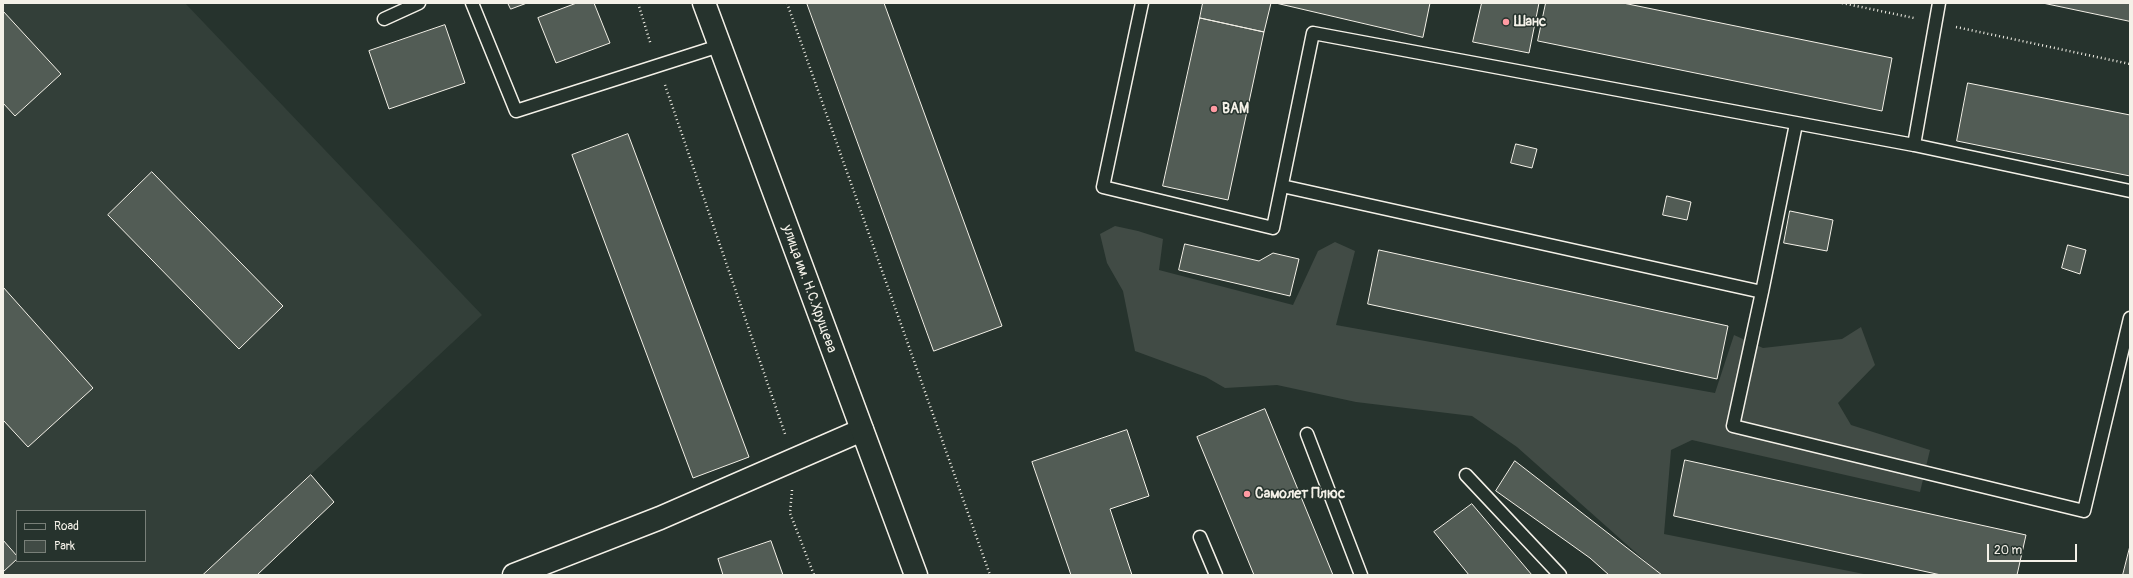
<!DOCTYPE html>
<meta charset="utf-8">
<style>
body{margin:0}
#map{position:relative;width:2133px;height:578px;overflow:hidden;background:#26332d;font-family:Pangolin,sans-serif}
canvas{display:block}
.frame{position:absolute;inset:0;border:4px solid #f4f1e8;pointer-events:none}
.legend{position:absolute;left:16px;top:510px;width:130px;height:52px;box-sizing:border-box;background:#26332d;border:1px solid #787f78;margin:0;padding:5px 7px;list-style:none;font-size:12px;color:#f4f1e8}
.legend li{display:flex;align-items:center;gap:8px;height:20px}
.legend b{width:20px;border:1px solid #787f78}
.scale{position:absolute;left:1987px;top:544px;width:90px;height:18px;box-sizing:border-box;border:2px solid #f4f1e8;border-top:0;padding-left:5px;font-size:12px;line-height:14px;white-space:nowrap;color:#f4f1e8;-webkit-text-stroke:3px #26332d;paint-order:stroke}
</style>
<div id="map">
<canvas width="2133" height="578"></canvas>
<div class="frame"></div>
<ul class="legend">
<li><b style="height:5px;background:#26332d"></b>Road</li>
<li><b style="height:11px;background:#414b45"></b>Park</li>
</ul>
<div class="scale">20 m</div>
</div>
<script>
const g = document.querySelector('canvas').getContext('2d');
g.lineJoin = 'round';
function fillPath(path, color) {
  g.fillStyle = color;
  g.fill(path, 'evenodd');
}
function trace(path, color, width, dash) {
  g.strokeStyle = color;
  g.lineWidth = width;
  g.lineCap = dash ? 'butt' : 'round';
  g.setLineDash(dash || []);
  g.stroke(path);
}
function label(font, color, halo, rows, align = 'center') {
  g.font = font + ' Pangolin,sans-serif';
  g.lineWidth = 3;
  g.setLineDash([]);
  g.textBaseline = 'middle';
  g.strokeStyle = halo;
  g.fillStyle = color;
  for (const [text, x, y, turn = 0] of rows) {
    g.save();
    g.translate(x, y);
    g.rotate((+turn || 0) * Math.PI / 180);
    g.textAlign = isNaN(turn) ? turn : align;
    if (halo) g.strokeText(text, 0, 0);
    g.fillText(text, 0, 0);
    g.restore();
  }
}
const built = new Path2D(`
 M3 3H185L482 315 203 575H3ZM17 511H145V561H17Z`);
const green = new Path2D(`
 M1115 226 1138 231 1163 239 1159 270 1293 305 1318 251 1335 242 1355 251 1336 325 1715 393 1734 335 1763 348 1842 339 1861 327 1875 365 1838 403 1851 425 1930 450 1920 492 1692 440 1671 450 1664 534 1869 575H1661L1517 447 1472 416 1356 402 1277 385 1225 388 1206 377 1135 351 1123 291 1107 263 1100 234Z`);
const building = new Path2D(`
 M508 3H527L511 9Z
 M577 3H594L610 43 556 63 538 18Z
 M807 3H884L1002 326 934 351Z
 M1203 3H1271L1264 32 1200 18Z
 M1276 3H1430L1423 37Z
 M1482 3H1539L1529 53 1473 42Z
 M1546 3H1623L1892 58 1882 111 1538 41Z
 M2043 3H2130V21Z
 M3 11 61 74 15 116 3 103Z
 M1200 18 1264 32 1228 200 1163 186Z
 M445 25 465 83 389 109 369 51Z
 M1968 83 2130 115V176L1957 141Z
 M628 134 749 457 693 478 572 155Z
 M1516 144 1537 149 1532 168 1511 163Z
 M152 172 283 306 239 349 108 215Z
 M1667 196 1691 202 1687 220 1663 215Z
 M1790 211 1833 220 1827 251 1784 243Z
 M1185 244 1259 261 1273 253 1299 259 1290 296 1179 270Z
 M2068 245 2086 250 2080 274 2062 268Z
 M1379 250 1728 326 1717 379 1368 304Z
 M3 287 93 388 28 447 4 421 3 422Z
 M1265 409 1333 575H1254L1197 437Z
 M1127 430 1149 496 1110 509 1132 575H1071L1032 462Z
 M1685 460 2026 535 2017 575H1941L1674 516Z
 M1515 461 1662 575H1609L1590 558 1496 491Z
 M311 475 334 502 257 575H203Z
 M1472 504 1532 575H1469L1434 532Z
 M3 540 17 556V559L3 572Z
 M771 541 783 575H723L718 559Z
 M2130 546V575H2123Z`);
const path = new Path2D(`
 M638 3 651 45
 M787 3 990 575
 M1842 3 1914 18
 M1956 27 2130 64
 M665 85 785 434
 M792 490 790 513 814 575`);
const service = new Path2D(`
 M472 3 516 111 719 46
 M1142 3 1103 187 1273 228 1313 33 1914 145 2130 191
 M384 19 419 3
 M1914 145 1939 3
 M1282 186 1762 292 1733 426 2084 511 2130 318
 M1762 292 1796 124
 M1307 434 1361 575
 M1466 475 1560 575
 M1200 537 1216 575`);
const minor = new Path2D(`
 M514 575 660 518 862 430`);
const secondary = new Path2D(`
 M704 3 916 575`);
const markers = [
 [1506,22,4,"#ff9aa2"],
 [1214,109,4,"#ff9aa2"],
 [1247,494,4,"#ff9aa2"]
];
const poiNames = [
 ["Шанс",1514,22],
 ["ВАМ",1222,109],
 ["Самолет Плюс",1255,494]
];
const streetNames = [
 ["улица им. Н.С.Хрущева",809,289,70]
];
fillPath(built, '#333f39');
fillPath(green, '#414b45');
fillPath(building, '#525c55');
trace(building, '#f4f1e8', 1);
trace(service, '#f4f1e8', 15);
trace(minor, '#f4f1e8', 25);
trace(secondary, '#f4f1e8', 25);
trace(path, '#f4f1e8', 2.5, [1, 3]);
trace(service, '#26332d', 12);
trace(minor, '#26332d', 22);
trace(secondary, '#26332d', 22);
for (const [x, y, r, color] of markers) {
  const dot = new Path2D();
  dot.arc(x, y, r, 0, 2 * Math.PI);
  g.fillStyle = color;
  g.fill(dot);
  trace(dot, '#26332d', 1.5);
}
label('bold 14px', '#f4f1e8', '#26332d', poiNames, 'left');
label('14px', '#f4f1e8', '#26332d', streetNames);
</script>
